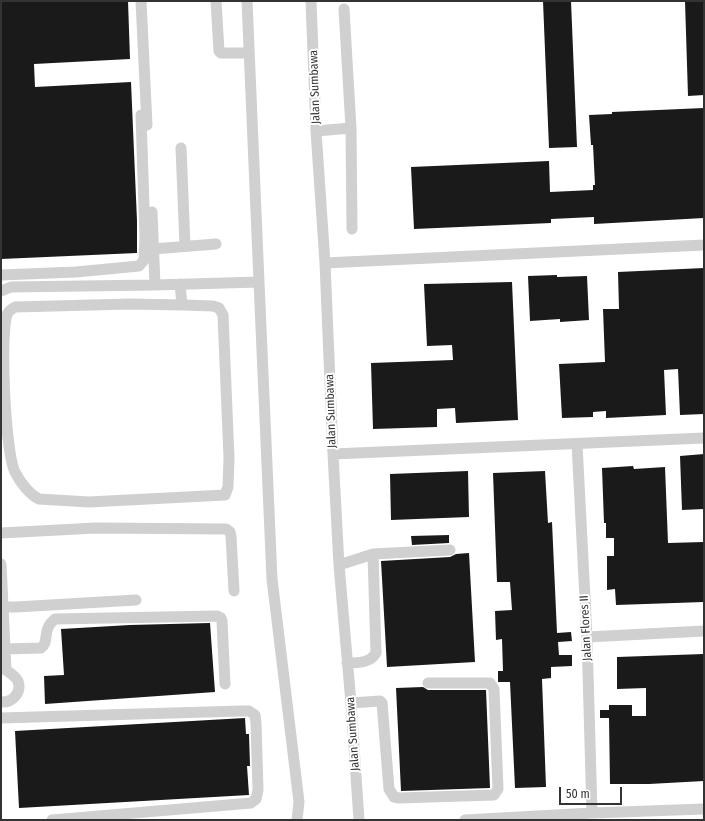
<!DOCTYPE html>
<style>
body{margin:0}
#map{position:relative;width:705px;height:821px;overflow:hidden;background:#fff;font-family:"Fira Sans Condensed",sans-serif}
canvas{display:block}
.frame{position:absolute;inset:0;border:2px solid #333;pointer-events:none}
.scale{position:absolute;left:559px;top:787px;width:63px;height:18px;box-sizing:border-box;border:2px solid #333;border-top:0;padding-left:5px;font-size:12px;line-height:14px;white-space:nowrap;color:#333;-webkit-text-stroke:3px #fff;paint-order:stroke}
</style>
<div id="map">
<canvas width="705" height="821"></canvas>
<div class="frame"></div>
<div class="scale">50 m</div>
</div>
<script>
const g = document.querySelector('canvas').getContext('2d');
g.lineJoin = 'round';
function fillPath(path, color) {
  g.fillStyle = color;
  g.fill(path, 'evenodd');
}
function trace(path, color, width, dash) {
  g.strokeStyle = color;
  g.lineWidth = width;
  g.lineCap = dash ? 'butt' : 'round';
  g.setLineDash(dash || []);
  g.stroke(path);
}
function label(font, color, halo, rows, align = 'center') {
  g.font = font + ' "Fira Sans Condensed",sans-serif';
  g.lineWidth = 4;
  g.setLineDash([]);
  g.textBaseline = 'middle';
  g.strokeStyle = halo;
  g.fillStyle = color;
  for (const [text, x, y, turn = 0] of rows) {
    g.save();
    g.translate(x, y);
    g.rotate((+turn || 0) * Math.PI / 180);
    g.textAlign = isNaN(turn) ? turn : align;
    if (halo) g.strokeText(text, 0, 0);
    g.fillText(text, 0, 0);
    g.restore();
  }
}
const building = new Path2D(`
 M1 1H128L130 59 34 64 35 87 131 82 137 221V253L1 259Z
 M543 1H571L577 147 549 148Z
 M685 1H704V95L688 96Z
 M704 108V218L594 224V217L551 219V223L414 229 411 167 549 161 550 192 593 190V185H595L593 145H591L589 115 612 114V112Z
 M704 268V414L680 415 678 369 664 370 666 415 606 418V411L593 412V417L562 418 559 364 605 362 603 309H619L618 272Z
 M557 275V277L587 276 589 320 560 322V319L530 321 528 276Z
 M512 282 518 420 456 423 455 408 437 409V427L373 429 371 363 453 360 452 345 427 346 424 284Z
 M704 454V509L682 510 680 456Z
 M633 466 634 469 665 467 668 543 704 542V602L616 605 615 589 607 590V556H614V538H606V523H604L602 468Z
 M468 471 469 517 391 520 390 474Z
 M545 471 548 523 552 522 557 633 571 632 572 641 558 642 559 655H572V666L551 667V678L542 679 546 787 515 788 510 682H498V671H503L502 639 496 640 495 611 512 610 510 582H497L493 473Z
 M449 535V543L412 545 411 536Z
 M469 553 475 662 387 667 381 561 450 557 456 554Z
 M210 623 215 692 45 704 44 676 64 675 61 629 130 625Z
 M704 654V781L649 784H610L609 718H600V710H609V705H632V716H646V688L617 689V657Z
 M423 687 428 690H486L490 788 401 791 396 688Z
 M245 718 246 734H249L250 766H247L249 795 19 808 15 731Z`);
const minor = new Path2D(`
 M141 1 147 125
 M216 1 219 51 221 53H249
 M311 1 316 131 325 263 333 454 339 565 351 703 359 820
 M351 128 352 229
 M316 131 351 128 344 9
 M181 148 185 246
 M152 212 155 285
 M153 249 216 244
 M325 263 704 245
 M1 275 76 272 139 266 144 260 145 237 141 115
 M259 282 272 579 299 802 297 820
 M180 284 182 305 213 306 219 308 223 315 229 458 228 487 225 495 89 502 39 499C29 494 20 482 15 472 5 451 0 335 7 315 8 311 12 309 15 307L130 304 182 305
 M1 291 11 287 155 285 259 282 247 1
 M577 444 587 637 592 813
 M333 454 704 438
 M1 533 96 528 226 529 230 532 231 536 234 591
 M1 564 6 670
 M339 565 373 554
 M3 607H16L136 600
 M587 637 704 631
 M5 649 41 648C50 642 41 630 55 619L217 616 221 618 222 621 225 684
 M347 663C358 663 370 663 376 653L373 554 450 550
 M1 702C12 703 22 693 18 681 15 676 10 673 6 670
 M351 703 380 701 382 703 389 789 394 797 399 798 494 795 498 789 494 689 490 683H428
 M1 718 241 711H249L255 715 256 723 258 790 256 799 251 803 52 820
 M465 820 592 813 704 809`);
const streetNames = [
 ["Jalan Sumbawa",315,87,-92],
 ["Jalan Sumbawa",331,411,-92],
 ["Jalan Flores II",586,628,-93],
 ["Jalan Sumbawa",353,734,-94]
];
fillPath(building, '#1a1a1a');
trace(minor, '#d0d0d0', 11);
label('12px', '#333', '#fff', streetNames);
</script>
